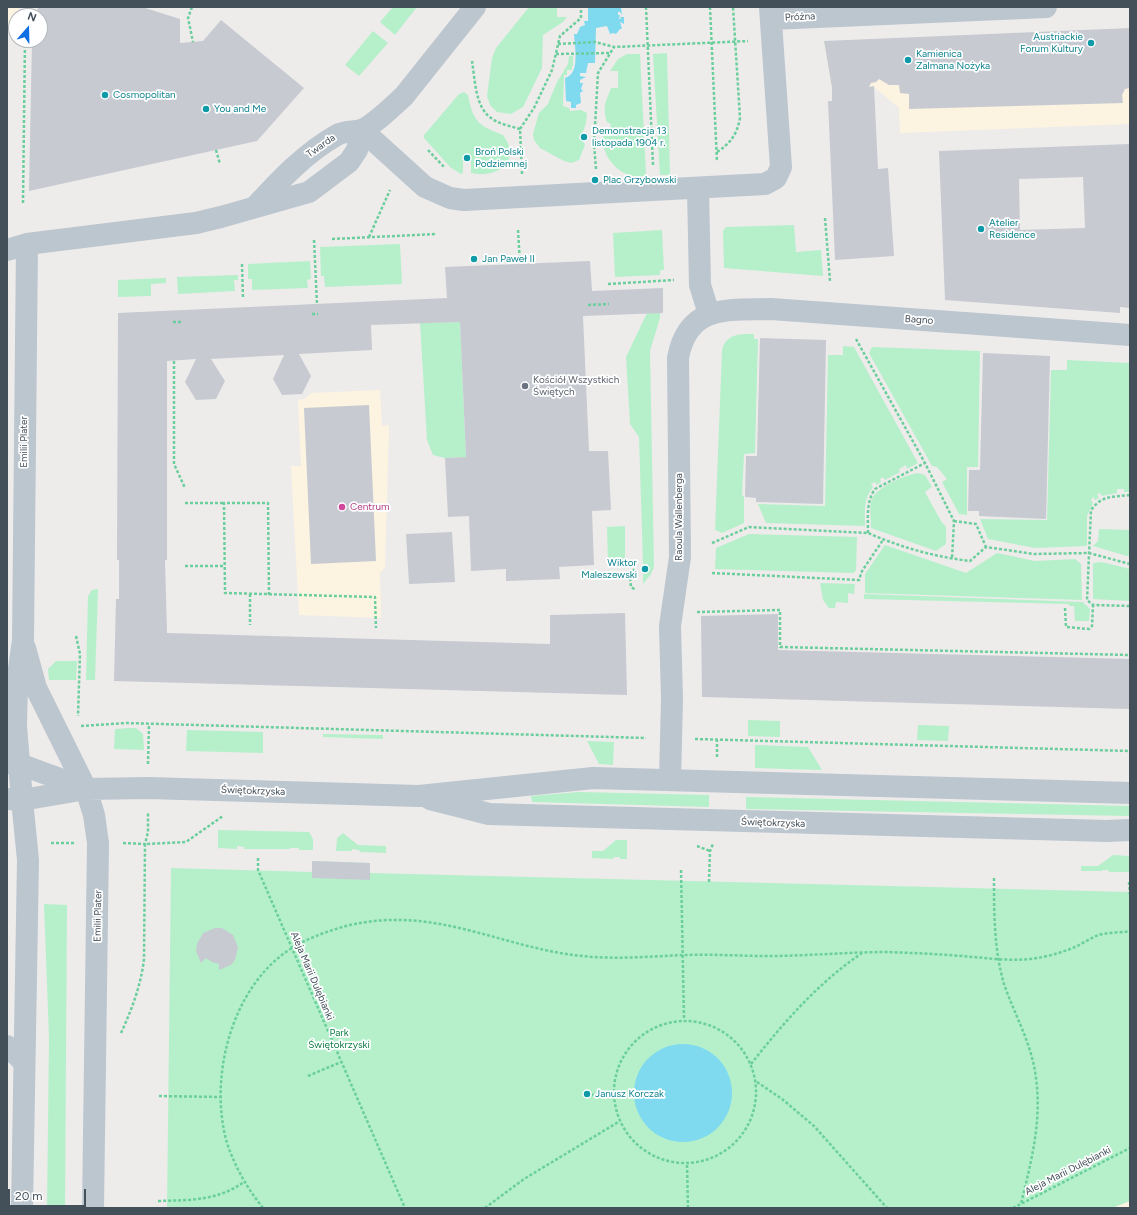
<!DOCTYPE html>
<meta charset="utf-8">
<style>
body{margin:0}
#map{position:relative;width:1137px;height:1215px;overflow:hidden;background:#eeebeb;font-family:Figtree,sans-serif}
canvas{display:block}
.frame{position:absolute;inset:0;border:8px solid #434f59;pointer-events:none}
.north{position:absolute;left:8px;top:8px;width:40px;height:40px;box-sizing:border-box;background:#fff;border:1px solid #b4b9bd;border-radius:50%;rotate:20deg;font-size:11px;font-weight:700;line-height:16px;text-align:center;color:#434f59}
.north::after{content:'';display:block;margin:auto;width:14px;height:18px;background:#0f6fe4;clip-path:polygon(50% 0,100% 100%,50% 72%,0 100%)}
.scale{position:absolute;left:8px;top:1189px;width:78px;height:18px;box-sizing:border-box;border:2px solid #434f59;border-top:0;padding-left:5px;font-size:12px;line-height:14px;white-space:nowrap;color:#434f59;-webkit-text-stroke:3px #fff;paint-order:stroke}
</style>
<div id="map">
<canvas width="1137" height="1215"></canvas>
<div class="frame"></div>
<div class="north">N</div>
<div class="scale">20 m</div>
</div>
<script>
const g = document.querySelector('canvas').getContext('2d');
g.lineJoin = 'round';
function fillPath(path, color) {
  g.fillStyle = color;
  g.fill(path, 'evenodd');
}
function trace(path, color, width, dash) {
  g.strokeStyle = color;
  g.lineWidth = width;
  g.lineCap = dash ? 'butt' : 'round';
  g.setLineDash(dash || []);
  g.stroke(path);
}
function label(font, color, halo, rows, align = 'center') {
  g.font = font + ' Figtree,sans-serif';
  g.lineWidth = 3.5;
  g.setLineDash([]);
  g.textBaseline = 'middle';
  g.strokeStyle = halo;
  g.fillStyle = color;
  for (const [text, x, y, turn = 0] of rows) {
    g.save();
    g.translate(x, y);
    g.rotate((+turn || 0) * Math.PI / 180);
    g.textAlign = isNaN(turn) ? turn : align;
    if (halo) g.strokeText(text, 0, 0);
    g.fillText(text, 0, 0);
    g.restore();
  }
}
const commercial = new Path2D(`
 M7 7H20L7 32Z
 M1130 28V124L900 133 899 108 874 87 832 88 824 42Z
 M380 390 382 426 389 425 385 567 380 573 381 618 299 615 291 466H301L298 400 305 399 311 393Z
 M1130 1201V1208H1112L1116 1206Z`);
const green = new Path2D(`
 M393 7H417L395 35 380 22Z
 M529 7H557V17H567L563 22 543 35 542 68 523 107 511 114 497 112 490 105 487 96 492 58 496 48Z
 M373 31 388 43 359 76 345 65Z
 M667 53 670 175H660L653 54Z
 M627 54H640L646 174 645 176C621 182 595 152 605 129L609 130 611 124 607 122C602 106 606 102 611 88H618V71H610L618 59Z
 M569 56H573V66H572V70H567V75H564L563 106 569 108 570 111 581 110 587 113 586 123 581 137 585 145 579 160 571 163 564 161 540 148 534 140 533 134 539 113 548 104 557 82 568 64Z
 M464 92 468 95C473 122 479 126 503 135 523 161 497 179 471 173V156H463V173L461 174 451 168 424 138V135L459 94Z
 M794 225 796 252 821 250 823 276 724 268 723 231 726 227Z
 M662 230 664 270H660V275L615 277 613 233Z
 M400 244 402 284 325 287 324 276H321L320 247Z
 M310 261 311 279 307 280 308 288 252 290V279H248V264Z
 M238 275V280H234L235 291 178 294 177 277Z
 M166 278V283L151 284V296L118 297V280Z
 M647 313H660V318L650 351 654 567 651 574 643 584V573H648V564H643L639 437 630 424 626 357Z
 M460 322 466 457 445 458 433 455 427 440 420 323Z
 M754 334V339H758L755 453 744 454 742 495 744 497V523L722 533 715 530 722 350C726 334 739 334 754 334Z
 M843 346 854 347 918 463 907 469 906 465 899 469 900 472 885 480 883 477 880 479 881 482 877 485 875 482 871 484 873 487C863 499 865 512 865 526L766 523 758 504 825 506 828 355H843Z
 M872 347 980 351 978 467H967V515L959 514 942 482 947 479 937 467 932 466 869 353Z
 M1067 360 1130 363V492H1124V489H1117V493L1102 496 1100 493 1097 494 1099 498 1095 500 1093 497 1091 500 1093 503 1087 516V546L1035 548 988 539 980 519 1047 520 1051 370H1067Z
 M918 473 925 475 932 487 925 492 941 521 946 527V544L936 551 871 528C871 520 869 507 872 499 877 487 905 475 918 473Z
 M625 526V559L608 563 607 527Z
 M1099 529 1130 530V557L1093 546 1098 541Z
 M749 534 857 537 856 570 854 573 715 569 716 548Z
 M885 545 966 573 997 553 1035 561 1075 559 1081 564 1082 600 865 593V574Z
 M1102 562 1130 569V601L1093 599V563Z
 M820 583 855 584 854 594 848 593V603L836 602 835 608H829L823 600Z
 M98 589 95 680H86L88 596 92 590Z
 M864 594 1083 602 1090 609 1089 621H1075L1074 606H1069V604L864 599Z
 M56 661H77L76 680H49L48 669Z
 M748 720 780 721V737L748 736Z
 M918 725 949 726 948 741 917 740Z
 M129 728H136L143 734 144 750 114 749 115 729Z
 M187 730 263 732V753L186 751Z
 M323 734 383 735V739L323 737Z
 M587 741 614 742 613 765 599 764Z
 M755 745 808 747 822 770 755 768Z
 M579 792 709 795V807L532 802 531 796Z
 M746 797 1130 806V816L746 809Z
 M218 830 309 832 313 839V850H299V848H290V849H244V847L237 846V849L218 848Z
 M343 833 358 845 386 846V853L360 852 359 850 352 849V851H336L337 838Z
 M616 840H627V859H620V857H614L613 859 592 858V851H603Z
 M1113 855 1130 856V872H1109L1108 870H1102V871H1081V866H1098Z
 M312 861 370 863V873L1130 892V1201L1112 1208H167L171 868 312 872Z
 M44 904 67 905 65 1208H47L49 1038Z`);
const water = new Path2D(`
 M588 7H621L622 15 620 12H618V15H620L619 19H621L620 17H624V24L620 22 622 29H620L616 34 613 33 610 34 607 26 596 28 595 63H588L586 73H580V76L586 77 580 80V83H583L581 89 583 91 580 93 581 103 576 105V108H571V102L566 101 565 78C580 74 575 50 574 34H577L580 27 585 25 584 21H588Z
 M634 1093a49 49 0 1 1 98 0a49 49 0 1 1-98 0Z`);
const building = new Path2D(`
 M39 7H142L180 19V43L203 41 221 20 304 88 257 141 29 191 32 40H40V16H33Z
 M1130 28V88L1125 89 1122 95 1123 103 909 109V94L900 93 899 85H889L879 79 876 82 871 83 869 87 874 86 878 169 888 168 894 256 835 260 828 101H832V88L824 41Z
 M1130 144V308L1120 307V313L945 300 939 151ZM1083 177 1085 228 1020 230 1019 179Z
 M590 261 592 291 663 288V313L583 316 589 451H608L611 510 592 511 594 565 559 567 560 579 506 581V569L471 571 469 516 448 517 445 458 466 457 460 322 371 325 372 350 299 354 311 376 302 394 282 395 273 379 284 355 211 359 225 381 216 399 196 400 185 382 196 359 167 361V560H165L167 633 550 644V615L625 613 627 695 114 681 116 599H119V560H117L118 313 447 298 445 267Z
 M760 338 826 340 823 504 756 502V498L745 497 746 456H757Z
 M983 353 1050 356 1046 519 979 516V511H968L969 470H980Z
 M369 405 376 561 311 564 304 408Z
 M452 532 455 582 409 584 406 534Z
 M778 614V650L1130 659V709L702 697 701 616Z
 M312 861 370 863V880L312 878Z
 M215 928H222L233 935 238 947 235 960 231 965 219 970V964L212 962 206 958 201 963 196 951 197 944 203 933Z`);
const path = new Path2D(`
 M192 7 188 18 193 42
 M646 7 653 165
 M710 7 717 162
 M26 16 32 7
 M558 44 595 42 614 47
 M556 54 610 53
 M472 61C475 79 475 107 491 118 499 124 510 126 520 129
 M216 150 220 164
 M428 150 445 168
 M717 152C731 143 737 134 740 118L733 7
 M596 169 594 144 598 73 614 47 748 41
 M522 174 520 129 534 108 552 70 560 36 581 18V7
 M23 203 25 40
 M825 218 830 281
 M518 230 520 264
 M369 237 390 190
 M332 239 437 234
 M314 240 317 304
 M242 264 243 299
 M608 284 674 280
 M588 305 609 304
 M312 314H318
 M173 322H182
 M856 339 925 463 954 521 952 559
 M174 361V464L185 488
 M1130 495C1113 497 1102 495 1091 510L1087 600 1093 605 1130 606
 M185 503H224
 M954 521 976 524 986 547
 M868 533C868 517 866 502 875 489L925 463
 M712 543 749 527 868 533C900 547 935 557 970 561L986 547 1034 554 1089 553 1130 564
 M185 566H224
 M634 569 630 577 631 587 636 590
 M712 573 859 580 862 571 883 540
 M250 594V625
 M269 595 268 503H224L225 593 375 597 376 628
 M1065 608 1066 627 1089 629 1092 626 1093 605
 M697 612 780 610V647L1130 655
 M76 636 80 654 78 716
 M81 726 126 723 646 738
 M695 739 1130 751
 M717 757V740
 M148 764 149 724
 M51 843H74
 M123 843 145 844 148 832V813
 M697 846 710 851
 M258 858V870L405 1208
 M681 870 684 1020
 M994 878C994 913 994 950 1004 984 1015 1016 1032 1044 1036 1078 1042 1122 1031 1162 1021 1204
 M709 882 710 851 713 844
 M1129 882 1130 895
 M614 1092a71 71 0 1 1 142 0a71 71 0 1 1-142 0Z
 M121 1033C132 1009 141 985 144 959L145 844 186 842 223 816
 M751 1064C784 1022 818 983 862 953
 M308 1076 341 1062
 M757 1082 782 1099 814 1126 887 1208
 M587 1094 614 1098
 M159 1096 220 1097
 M687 1165 688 1208
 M158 1201C190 1200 217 1201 244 1182
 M263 1208C247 1188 235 1167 227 1143 208 1077 232 985 292 948 308 938 328 931 346 926 439 903 506 952 594 957 625 959 656 956 686 955 713 954 740 956 767 956 807 956 847 952 888 952 913 953 937 954 962 956 987 958 1012 962 1037 958 1050 956 1063 952 1075 947 1082 944 1089 939 1096 936 1106 932 1119 933 1130 931
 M485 1208 524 1179 620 1121
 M1013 1208 1130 1148`);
const minor = new Path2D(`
 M771 19 1046 7
 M362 130 425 187 450 198 464 200 765 184 776 178 781 167 770 7
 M698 189 700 285 709 314
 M255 207C280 180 305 153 337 135 344 131 354 132 361 130 373 126 394 105 404 96L475 7
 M7 250 27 244 196 223 221 217 309 192 349 162 357 150 362 130
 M25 648 36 688 86 789
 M670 780 672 699 670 626 680 557 678 358C688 304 728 310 771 309L1130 335
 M22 800 16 726 17 683 23 640 27 244
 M7 1046 24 1062`);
const tertiary = new Path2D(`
 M7 763 19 764 85 788
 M86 789 94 815 98 843 93 1208
 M7 799 22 800 86 789 148 788 419 796 593 778 1130 793
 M430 799 489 814 1107 831 1130 830
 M22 1208 28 860 22 800`);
const markers = [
 [1091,43,4,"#0f9aa8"],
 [908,60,4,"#0f9aa8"],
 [105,95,4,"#0f9aa8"],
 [206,109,4,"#0f9aa8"],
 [584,137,4,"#0f9aa8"],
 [467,158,4,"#0f9aa8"],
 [595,180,4,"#0f9aa8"],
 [981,229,4,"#0f9aa8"],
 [474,259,4,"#0f9aa8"],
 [525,386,4,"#6b7280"],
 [342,507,4,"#d1479c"],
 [645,569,4,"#0f9aa8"],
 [587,1094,4,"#0f9aa8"]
];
const streetNames = [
 ["Próżna",800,17,-3],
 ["Twarda",321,146,-35],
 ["Bagno",919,320,4],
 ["Emilii Plater",24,442,-90],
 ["Raoula Wallenberga",679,517,-90],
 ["Świętokrzyska",253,791,2],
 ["Świętokrzyska",773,823,2],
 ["Emilii Plater",98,916,-89],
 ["Aleja Marii Dulębianki",312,976,67],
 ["Aleja Marii Dulębianki",1068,1171,-27]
];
const cultureNames = [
 ["Austriackie",1083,37,"right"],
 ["Forum Kultury",1083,49,"right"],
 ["Kamienica",916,54],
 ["Zalmana Nożyka",916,66],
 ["Cosmopolitan",113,95],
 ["You and Me",214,109],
 ["Demonstracja 13",592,131],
 ["listopada 1904 r.",592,143],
 ["Broń Polski",475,152],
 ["Podziemnej",475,164],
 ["Plac Grzybowski",603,180],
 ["Atelier",989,223],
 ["Residence",989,235],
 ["Jan Paweł II",482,259],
 ["Wiktor",637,563,"right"],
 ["Maleszewski",637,575,"right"],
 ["Janusz Korczak",595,1094]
];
const worshipNames = [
 ["Kościół Wszystkich",533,380],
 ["Świętych",533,392]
];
const hotelNames = [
 ["Centrum",350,507]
];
const parkNames = [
 ["Park",339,1033],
 ["Świętokrzyski",339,1045]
];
fillPath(commercial, '#fcf4e1');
fillPath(green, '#b5f0cb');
fillPath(water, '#7fdaf0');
fillPath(building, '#c7cad1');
trace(path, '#6bcf9d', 2.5, [3, 2]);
trace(minor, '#bbc6cf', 22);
trace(tertiary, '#bbc6cf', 22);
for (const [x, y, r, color] of markers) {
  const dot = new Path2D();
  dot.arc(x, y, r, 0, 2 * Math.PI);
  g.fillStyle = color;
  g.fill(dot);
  trace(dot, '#fff', 1.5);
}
label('10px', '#434f59', '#fff', streetNames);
label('10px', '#0d838f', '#fff', cultureNames, 'left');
label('10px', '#5b616d', '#fff', worshipNames, 'left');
label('10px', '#b23c85', '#fff', hotelNames, 'left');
label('10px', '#117d45', '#fff', parkNames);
</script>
